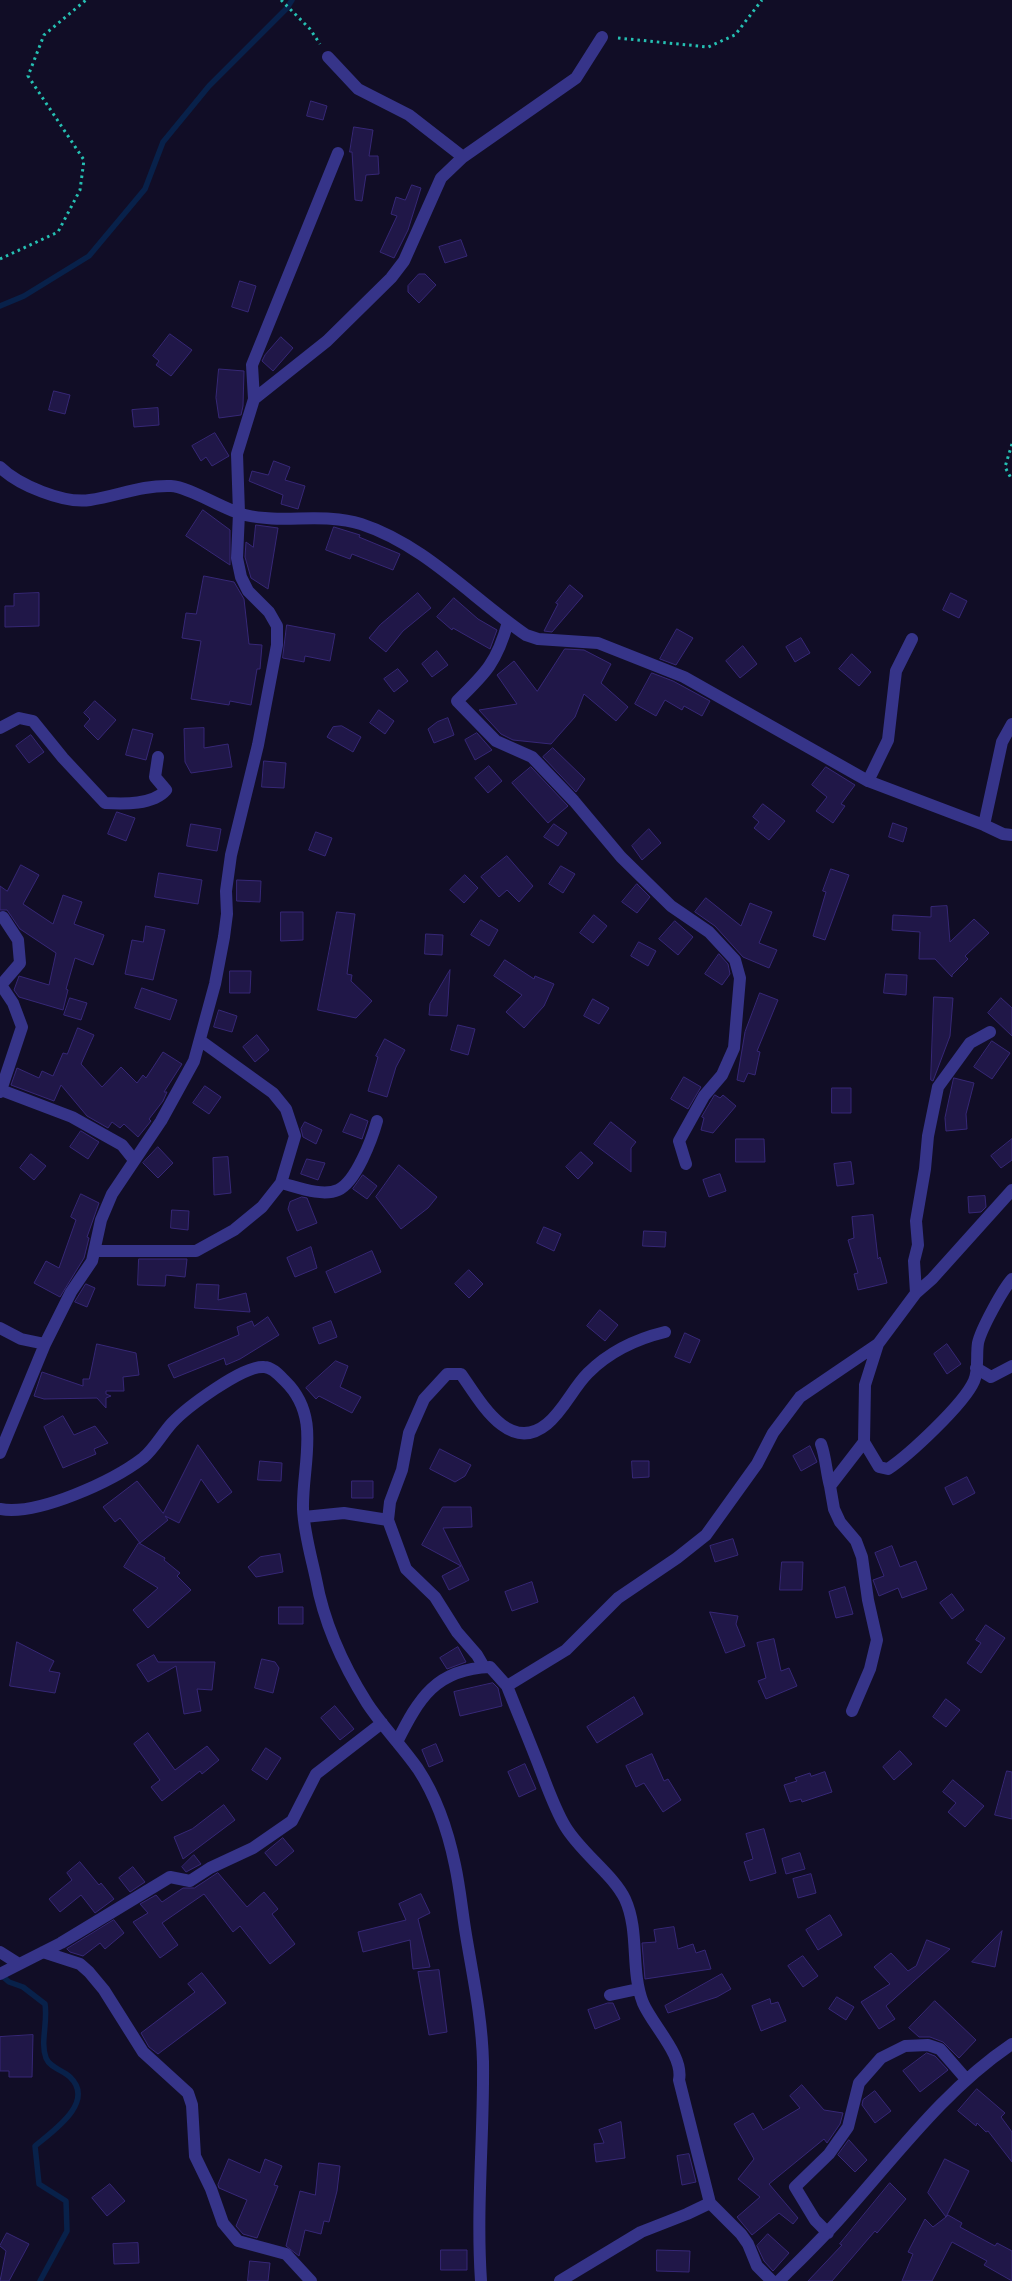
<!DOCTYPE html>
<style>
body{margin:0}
canvas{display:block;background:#110d26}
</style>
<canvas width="1012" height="2281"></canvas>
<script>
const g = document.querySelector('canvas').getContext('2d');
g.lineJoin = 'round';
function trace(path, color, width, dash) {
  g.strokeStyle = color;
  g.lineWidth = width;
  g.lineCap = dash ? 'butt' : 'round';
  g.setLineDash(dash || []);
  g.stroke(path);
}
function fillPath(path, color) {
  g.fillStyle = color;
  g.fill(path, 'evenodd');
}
const stream = new Path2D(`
 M0 306 24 296 89 256 145 189 163 142 209 86 287 8 292 0
 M0 1974 9 1982 23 1987 45 2004C48 2023 40 2042 46 2058 50 2068 63 2070 70 2077 96 2102 53 2131 35 2146L39 2184 66 2201 67 2231 40 2281`);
const building = new Path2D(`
 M311 101 327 106 323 120 307 116Z
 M354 127 373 130 369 156H378L379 174 366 175 362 201 355 200 352 152H350Z
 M412 185 421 188 408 230 394 258 380 252 397 216 391 214 396 197 405 200Z
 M461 240 467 256 445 263 439 247Z
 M419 274H425L436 285 419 303 408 292V286Z
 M240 281 256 286 248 312 232 307Z
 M170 334 192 350 171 376 156 365 159 361 153 356Z
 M281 337 293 348 273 371 262 361 265 355Z
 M219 369 244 371 243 406 241 415 219 418 216 398Z
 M54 391 70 395 65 414 49 410Z
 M158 408 159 425 134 427 132 410Z
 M215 433 229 456 212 466 206 457 201 461 192 446Z
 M274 461 290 467 285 480 305 486 298 509 281 504 283 495 249 481 252 471 268 475Z
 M203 510 230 530V565L186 536Z
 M256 525 278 528 268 589 251 578 245 557 246 542 253 547Z
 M334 527 360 535 359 537 400 554 393 570 352 554 350 559 326 550Z
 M204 576 234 582 244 599 249 644 262 645 260 669H257L251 705 230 701 229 705 191 699 201 641 182 638 186 613 196 614Z
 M570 585 583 596 552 632 544 631 558 604 556 603Z
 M39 593V626L5 627V606H14V594Z
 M418 593 431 608 403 631 386 652 369 638 380 625Z
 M951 593 967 601 959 618 943 610Z
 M454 598 478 619 497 630 490 649 453 628 452 630 437 617Z
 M287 625 335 634 330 661 305 656 304 662 283 658Z
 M677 629 693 638 676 665 660 659Z
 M801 638 810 653 795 662 786 647Z
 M743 646 757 664 740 678 726 661Z
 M565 649 584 650 611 664 601 683 628 707 616 721 584 694 575 717 551 744 513 740 501 734 479 710 517 704 497 675 514 661 537 691Z
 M437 651 448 665 432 677 422 664Z
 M852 654 871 672 859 686 839 669Z
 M398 669 408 681 394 692 384 679Z
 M652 673 673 681 710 701 702 716 684 706 682 710 665 700 656 716 635 704Z
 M95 701 116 720 98 740 84 726 90 719 84 713Z
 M379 710 394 721 385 734 370 723Z
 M448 718 454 735 434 743 428 729 437 722Z
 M342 726 361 737 353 752 327 737 333 727Z
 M204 728V748L228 744 232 767 191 773 185 762 184 729Z
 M133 729 153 734 146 760 126 755Z
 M477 733 492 750 475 760 465 740Z
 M31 735 44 752 29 763 16 746Z
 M553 748 585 779 576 792 543 757Z
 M264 761 286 763 284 788 262 787Z
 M489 766 502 781 488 793 475 778Z
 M531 767 568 806 548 823 512 783Z
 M826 767 855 785 841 804 845 806 833 823 816 811 827 797 812 785Z
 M763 804 785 821 769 840 754 828 759 822 753 817Z
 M117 812 135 818 126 841 108 834Z
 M893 823 907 828 903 842 889 837Z
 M191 824 221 829 217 851 187 846Z
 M554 824 567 833 558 846 544 837Z
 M649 829 661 843 642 860 632 846Z
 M316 832 332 838 325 856 309 850Z
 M507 856 533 886 519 902 507 890 499 897 481 877Z
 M21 865 39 875 23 904 53 924 63 895 82 902 74 924 104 935 93 965 75 958 66 989 68 990 63 1010 19 997 14 990 19 976 49 985 56 953 20 929 7 910H0V886L7 891Z
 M561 866 575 874 563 893 549 884Z
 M831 869 849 875 825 940 813 936 826 892 823 891Z
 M159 873 202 880 198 904 155 897Z
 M465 875 478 888 464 903 450 890Z
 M237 880 261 881 260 902 237 901Z
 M637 884 650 897 637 913 622 902Z
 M706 898 741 926 750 903 772 912 759 943 777 950 769 968 743 957 715 926 695 912Z
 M947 906 950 942 974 919 989 933 965 956 968 959 952 975V977L935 959H919L920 932 892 930 893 915 931 917V907Z
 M281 912H303V940L281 941Z
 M337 912 355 914 347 974 352 975 351 981 372 1001 356 1018 318 1010Z
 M594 915 607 926 593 943 580 933Z
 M481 920 498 930 489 946 471 935Z
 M675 921 693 937 678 955 659 939Z
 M146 926 165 930 153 980 125 974 132 940 143 942Z
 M426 934 443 935 442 955 425 954Z
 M639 942 656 951 648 966 631 956Z
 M719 954 728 964 730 974 722 985 705 974Z
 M505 960 534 979 535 976 554 984 544 1006 524 1028 506 1012 522 995 494 976Z
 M450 970 447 1016 429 1015 430 1004Z
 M230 971H251L250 993H230Z
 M886 974 907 975 906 995 884 993Z
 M142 988 177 1000 170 1020 135 1008Z
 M760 993 778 1000 757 1051 760 1052 755 1075 748 1073 744 1082 737 1080 745 1032Z
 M934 997 953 998 950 1036 933 1081 931 1080Z
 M70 998 87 1003 81 1020 64 1015Z
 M1001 998 1012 1008V1036L988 1013Z
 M593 999 609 1008 599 1024 584 1016Z
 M219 1010 237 1016 232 1032 214 1027Z
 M458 1025 475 1029 468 1055 451 1050Z
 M78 1028 94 1035 81 1064 102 1087 121 1067 137 1083 143 1075 146 1078 163 1052 182 1064 164 1092H167L163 1101 149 1119 151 1121 138 1137 124 1124 120 1128 112 1122 108 1128 87 1116 61 1085 54 1101 11 1085 17 1068 39 1078 42 1071 53 1076 63 1053 67 1054Z
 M257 1035 269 1050 255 1062 243 1047Z
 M385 1039 405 1050 396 1067 387 1097 368 1091 378 1057 376 1056Z
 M992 1041 1010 1053 992 1079 974 1067Z
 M684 1077 701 1087 688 1109 671 1099Z
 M954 1078 974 1083 966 1114 967 1129 946 1131 945 1118Z
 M205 1086 221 1097 209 1114 193 1103Z
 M832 1088H851V1113H832Z
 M715 1095 720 1098 723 1095 736 1106 713 1133 701 1130 704 1118 702 1117Z
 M351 1114 368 1121 362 1139 343 1132Z
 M305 1122 322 1130 316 1144 303 1137 301 1129Z
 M611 1122 636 1142 631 1148V1172L594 1144Z
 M81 1131 99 1142 88 1159 70 1147Z
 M736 1139H764L765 1162H736Z
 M1012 1139V1160L1001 1168 991 1156Z
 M158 1147 173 1163 158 1178 143 1163Z
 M581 1152 593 1163 578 1179 566 1167Z
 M31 1154 46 1166 34 1180 20 1168Z
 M228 1157 231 1193 214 1195 213 1158Z
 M307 1159 325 1163 318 1180 301 1174Z
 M851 1162 854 1184 837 1186 834 1164Z
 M399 1165 437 1197 428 1208 401 1229 376 1197Z
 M720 1174 726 1191 709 1197 703 1180Z
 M363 1175 377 1186 367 1199 353 1189Z
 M81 1194 99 1203 87 1237 89 1238 84 1258 60 1297 34 1283 46 1261 59 1268 76 1220 71 1217Z
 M985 1196 986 1207 981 1212 969 1213 968 1197Z
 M302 1197 307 1198 317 1223 297 1231 288 1209 290 1202Z
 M172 1210 189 1211 188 1230 171 1228Z
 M873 1215 878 1259 880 1257 887 1283 858 1290 854 1274 858 1273 848 1240 854 1238 852 1217Z
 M544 1227 561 1234 554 1251 537 1243Z
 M644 1231 666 1232 665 1247 643 1246Z
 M311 1247 317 1268 295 1277 287 1258Z
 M372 1251 381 1272 335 1293 326 1272Z
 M139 1259H187L185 1277 166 1275 165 1286 138 1285Z
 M469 1270 483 1284 469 1298 455 1284Z
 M86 1284 95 1288 87 1307 75 1302Z
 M197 1284 219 1285 218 1300 246 1293 250 1312 195 1308Z
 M600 1310 618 1325 605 1341 587 1326Z
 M268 1317 279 1335 240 1359 226 1365 224 1358 174 1378 168 1365 239 1335 237 1327 252 1321 254 1326Z
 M331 1321 337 1337 319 1344 313 1328Z
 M685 1333 700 1340 690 1363 675 1357Z
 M97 1344 136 1353 139 1375 123 1377 124 1391H106V1394L111 1396 106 1398V1408L97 1398 44 1399 34 1396 42 1372 83 1386V1379H89Z
 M947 1344 961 1364 947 1374 934 1354Z
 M336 1361 348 1366 340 1387 361 1397 352 1413 319 1396 316 1399 306 1388Z
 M63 1416 74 1435 95 1426 108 1443 94 1449 96 1454 63 1468 44 1427Z
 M198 1445 232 1492 218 1503 201 1479 179 1523 165 1516 168 1520 140 1543 120 1518 115 1522 103 1507 137 1481 163 1513Z
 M810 1446 817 1462 801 1471 793 1456Z
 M440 1449 471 1465 465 1476 455 1482 430 1469Z
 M260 1461 282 1463 281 1481 258 1480Z
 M632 1461H649V1477L633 1478Z
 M967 1477 975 1493 953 1505 945 1488Z
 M352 1481H373V1498H352Z
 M443 1507H471L472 1527 443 1528 469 1580 449 1590 442 1576 461 1566 422 1545Z
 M733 1539 738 1555 715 1562 710 1546Z
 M139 1543 165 1558 164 1560 180 1573 177 1576 191 1590 148 1628 133 1610 158 1588 124 1567Z
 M892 1546 900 1567 916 1561 927 1589 902 1598 898 1588 879 1596 873 1580 884 1576 875 1553Z
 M280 1554 283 1572 256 1577 248 1567 260 1557Z
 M782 1562H803L802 1590H780Z
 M532 1582 538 1602 512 1611 505 1592Z
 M845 1587 853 1614 836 1618 829 1592Z
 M952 1594 964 1610 952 1619 940 1603Z
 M279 1607H303V1624H279Z
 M710 1612 738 1616 736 1624 745 1646 726 1653Z
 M986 1625 1005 1638 981 1673 967 1663 981 1643 976 1640Z
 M774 1639 781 1671 789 1668 797 1686 766 1699 758 1681 766 1678 757 1643Z
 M17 1642 54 1661 49 1671 60 1673 55 1693 10 1686Z
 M458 1647 466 1662 447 1669 440 1658Z
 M154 1655 158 1662H215L212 1690 197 1689 201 1711 184 1714 176 1666 148 1682 137 1665Z
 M262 1659 275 1662 279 1668 273 1693 255 1688Z
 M493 1683 498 1688 502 1706 460 1716 454 1692Z
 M634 1697 643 1714 597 1743 587 1727Z
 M946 1699 960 1710 946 1727 933 1717Z
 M335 1706 354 1729 340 1740 321 1718Z
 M148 1733 175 1770 207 1746 219 1760 202 1774 200 1771 162 1801 151 1787 160 1780 134 1744Z
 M436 1744 443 1761 429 1767 422 1750Z
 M266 1748 281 1758 267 1780 252 1770Z
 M900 1751 912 1764 894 1780 883 1767Z
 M652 1754 664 1781 668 1779 681 1800 663 1812 644 1783 636 1787 626 1766Z
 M525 1764 536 1789 519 1797 508 1772Z
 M1007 1771 1012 1772V1819L995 1815Z
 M825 1772 832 1792 802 1802 801 1799 790 1802 784 1785 797 1781 795 1778 810 1773 811 1776Z
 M953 1780 984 1806 965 1827 948 1812 956 1803 943 1792Z
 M224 1805 235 1820 183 1859 174 1837 192 1829Z
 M764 1829 776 1873 750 1881 744 1862 753 1859 746 1834Z
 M283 1838 294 1851 276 1866 265 1853Z
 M800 1853 805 1869 786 1874 782 1859Z
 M194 1855 201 1864 186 1872 182 1867Z
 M80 1862 99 1885 101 1883 114 1899 95 1913 81 1895 60 1912 49 1899 72 1880 67 1873Z
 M133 1867 145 1882 130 1892 119 1878Z
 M218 1873 247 1907 264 1892 278 1909 272 1914 295 1944 270 1964 240 1926 233 1932 204 1894 162 1923 178 1945 160 1958 133 1922 148 1913 140 1904 156 1895 162 1902 183 1888H194Z
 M811 1874 816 1893 798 1898 793 1879Z
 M421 1894 430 1913 418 1919 430 1967 413 1969 410 1940 363 1952 358 1932 406 1920 399 1904Z
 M830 1915 842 1935 818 1950 806 1930Z
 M114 1920 124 1933 105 1949 100 1943 83 1956 70 1952 67 1949Z
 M674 1927 678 1949 693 1944 696 1953 705 1950 711 1969 645 1979 642 1943 656 1942 654 1930Z
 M1002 1931 995 1967 972 1962Z
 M927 1940 950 1949 886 2006 895 2019 879 2029 861 2002 890 1984 874 1967 891 1953 908 1971 916 1966Z
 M803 1956 818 1976 803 1987 788 1966Z
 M439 1970 447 2032 429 2035 418 1972Z
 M202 1973 226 2003 158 2054 149 2047 141 2033 195 1992 188 1984Z
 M722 1974 731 1989 717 1997 668 2013 665 2006Z
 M837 1997 854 2007 846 2020 829 2009Z
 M770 1999 771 2004 778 2002 786 2021 761 2031 752 2006Z
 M935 2001 976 2040 959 2058 943 2042 930 2037H919L909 2028Z
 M608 2003H613L620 2019 595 2029 588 2010Z
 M33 2035 32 2077H9V2071H0V2037Z
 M927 2053 935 2056 948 2070 920 2092 903 2071Z
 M802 2085 824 2110 843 2113 840 2124 827 2143 824 2139 769 2184 798 2218 793 2224 779 2213 752 2235 737 2217 760 2197 738 2179 754 2159 734 2124 753 2113 763 2130 800 2108 790 2096Z
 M977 2089 1005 2113 1001 2117 1012 2132V2162L988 2131 986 2132 977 2123 976 2126 958 2111Z
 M875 2091 891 2111 875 2123 862 2105 863 2100Z
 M621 2122 625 2158 596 2162 594 2144 604 2143 599 2130Z
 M849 2140 867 2160 855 2172 838 2155Z
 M689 2154 696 2182 682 2185 677 2156Z
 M229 2159 260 2173 265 2159 282 2166 274 2185 278 2186 257 2238 243 2234 236 2226 247 2200 219 2188 218 2185Z
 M945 2159 969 2171 946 2217 948 2215 962 2223 960 2227 995 2246 997 2243 1012 2251V2281L984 2265 987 2261 952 2242 932 2281H902L913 2254 908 2252 925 2219 933 2227 946 2217 928 2193Z
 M319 2163 340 2166 337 2191 329 2222 324 2221 321 2234 305 2230 299 2256 286 2246 300 2191 315 2195Z
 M890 2183 906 2199 877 2233 875 2231 832 2281H808L842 2245 840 2244Z
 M110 2184 125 2201 107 2216 92 2198Z
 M7 2233 29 2244 9 2281H0L6 2251 0 2246Z
 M768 2234 789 2253 773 2271 764 2261 757 2246Z
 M138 2243 139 2263 114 2264 113 2244Z
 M441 2250H467V2270H441Z
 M657 2250 690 2251 689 2272 657 2271Z
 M250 2261 270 2263 268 2281H248Z`);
const path = new Path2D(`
 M281 0 310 29 320 44
 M618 38 708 47 735 35 762 0
 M0 259 58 232 80 190 84 160 28 76 44 35 86 0
 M1012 444 1005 467 1012 480`);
const street = new Path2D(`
 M328 57 358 89 409 115 463 157
 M254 399 252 365 338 153
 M0 467C18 485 64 504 90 500 118 496 141 485 171 486 190 487 224 510 245 515 283 524 323 512 361 524 425 545 472 598 526 635L538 639 598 643 684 677 868 781 984 825 1003 834 1012 835
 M508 622C497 662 486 673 457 701L496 741 532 757 574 801 621 857 671 906 709 932 735 960 740 978 734 1048 722 1075 704 1096 679 1141 686 1164
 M0 728 19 718 33 721 63 758 105 803C124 804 153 805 166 790L155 777 158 757
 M868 781 888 740 896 671 912 639
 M984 825 1002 742 1012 724
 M1 1090 22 1027 13 1003 1 985 20 963 18 940 3 917
 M0 1092 1 1090 72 1117 122 1145 134 1160
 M281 1183C297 1187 322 1197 338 1190 356 1182 372 1139 377 1121
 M96 1251H196L234 1230 262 1207 281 1183 295 1136 286 1109 273 1093 201 1041
 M916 1293 914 1261 918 1245 916 1221 925 1169 928 1136 938 1087 970 1043 990 1032
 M0 1328 21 1339 45 1344
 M976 1368 991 1377 1012 1366
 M864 1442 879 1467 888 1469C909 1455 964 1404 974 1381 979 1370 976 1355 978 1343 981 1329 1003 1289 1012 1279
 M821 1444C826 1458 826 1471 830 1486
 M0 1453 45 1344 71 1292 92 1261 101 1220 112 1194 161 1121 194 1061 215 984 224 937 227 914 226 891 231 855 258 745 277 645V626L269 612 248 591 241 577 237 558 239 513 237 454 254 399 327 341 391 278 404 261 441 178 463 157 576 78 602 37
 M0 1509C38 1516 113 1481 143 1458 154 1449 162 1434 172 1423 186 1408 243 1365 264 1367 272 1367 279 1375 285 1381 322 1417 302 1463 303 1509 304 1532 311 1556 316 1579 324 1623 343 1665 367 1703 382 1726 402 1746 418 1769 437 1798 448 1831 455 1865 460 1888 462 1911 466 1935 473 1977 482 2019 483 2062 484 2135 476 2208 481 2281
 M304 1517 344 1513 388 1520
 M484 1667 477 1655 457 1632 435 1597 406 1569 388 1520 390 1502 402 1470 409 1433 424 1399 447 1374H461C480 1401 509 1455 547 1424 564 1410 573 1388 588 1373 610 1351 636 1339 665 1332
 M507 1686C518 1714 530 1742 541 1771 548 1789 555 1809 565 1826 581 1853 613 1874 625 1899 640 1932 630 1970 643 2003 653 2026 684 2056 679 2080L710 2203
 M852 1711 870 1669 877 1640 868 1600 862 1557 856 1541 840 1522 834 1509 830 1486 864 1442 865 1385 878 1344 916 1293 932 1279 1012 1190
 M397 1742C419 1698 436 1669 490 1667L507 1686 566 1650 618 1598 677 1558 706 1535 757 1464 773 1433 800 1397 878 1344
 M0 1952 19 1964
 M43 1952 80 1964 89 1972 104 1990 143 2052 188 2093 192 2105 195 2156 211 2189 223 2223 238 2241 286 2254 311 2281
 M0 1974 61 1943 170 1877 190 1881 210 1868 253 1848 292 1821 316 1774 382 1723
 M610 1995 638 1989
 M828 2233 815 2220 795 2187 829 2154 848 2127 859 2083 881 2058 905 2046 928 2045 940 2049 966 2079
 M560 2281 641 2232 687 2214 710 2203 741 2234 748 2244 757 2266 772 2281
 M779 2281C801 2259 823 2238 843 2215 896 2156 945 2089 1012 2044`);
trace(stream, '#08214a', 5.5);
fillPath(building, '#201748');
trace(building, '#362776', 1);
trace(path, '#25c0b3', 3, [2.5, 4]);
trace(street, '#363489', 12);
</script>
